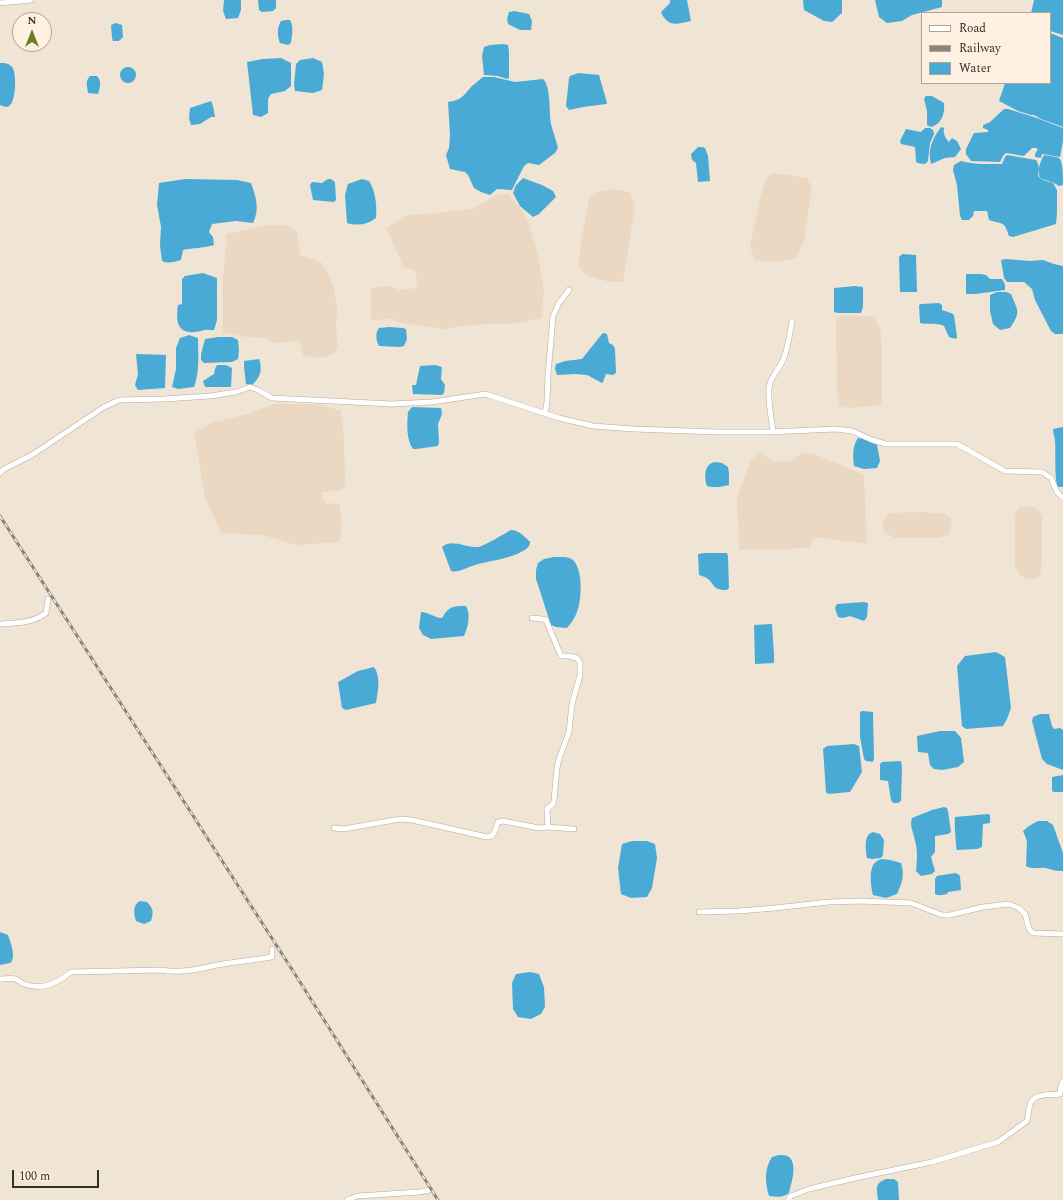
<!DOCTYPE html>
<style>
body{margin:0}
#map{position:relative;width:1063px;height:1200px;overflow:hidden;background:#f0e4d4;font-family:Spectral,serif}
canvas{display:block}
.legend{position:absolute;left:921px;top:12px;width:130px;height:72px;box-sizing:border-box;background:#fef1e1;border:1px solid #ada397;margin:0;padding:5px 7px;list-style:none;font-size:12px;color:#332f29}
.legend li{display:flex;align-items:center;gap:8px;height:20px}
.legend b{width:20px;border:1px solid #ada397}
.north{position:absolute;left:12px;top:12px;width:40px;height:40px;box-sizing:border-box;background:#fef1e1;border:1px solid #ada397;border-radius:50%;rotate:0deg;font-size:11px;font-weight:700;line-height:16px;text-align:center;color:#332f29}
.north::after{content:'';display:block;margin:auto;width:14px;height:18px;background:#6f7c29;clip-path:polygon(50% 0,100% 100%,50% 72%,0 100%)}
.scale{position:absolute;left:12px;top:1170px;width:87px;height:18px;box-sizing:border-box;border:2px solid #332f29;border-top:0;padding-left:5px;font-size:12px;line-height:14px;white-space:nowrap;color:#332f29;-webkit-text-stroke:3px #fef1e1;paint-order:stroke}
</style>
<div id="map">
<canvas width="1063" height="1200"></canvas>
<ul class="legend">
<li><b style="height:5px;background:#fff"></b>Road</li>
<li><b style="height:5px;background:#8c8479"></b>Railway</li>
<li><b style="height:11px;background:#49abd5"></b>Water</li>
</ul>
<div class="north">N</div>
<div class="scale">100 m</div>
</div>
<script>
const g = document.querySelector('canvas').getContext('2d');
g.lineJoin = 'round';
function fillPath(path, color) {
  g.fillStyle = color;
  g.fill(path, 'evenodd');
}
function trace(path, color, width, dash) {
  g.strokeStyle = color;
  g.lineWidth = width;
  g.lineCap = dash ? 'butt' : 'round';
  g.setLineDash(dash || []);
  g.stroke(path);
}
const built = new Path2D(`
 M772 173 807 178 812 188 804 241 796 258 776 262 754 260 750 246 761 195 766 179Z
 M613 189 630 192 635 206 623 282H609L589 276 579 269 580 247 589 199 595 192Z
 M496 195 508 194 518 205 528 220 539 260 544 290 541 318 521 323 468 325 444 329 400 323 390 318 371 321V288L389 286 400 290 417 288 416 273 414 270 404 268 386 228 405 216 473 209Z
 M269 225H285L297 231 300 255 321 262 330 277 334 289 337 308 336 328 338 345 336 352 325 357H309L303 355 300 341 275 343 265 338 246 337 223 333 222 291 227 234Z
 M844 315 874 317 880 328 882 346V398L881 404 873 406 848 408 839 406 837 386 836 318Z
 M273 404H318L341 411 344 436 345 485 342 490 321 492 325 503 339 504 342 526 339 542 295 545 263 535 221 533 205 497 194 433 211 423 251 413Z
 M761 452 772 461H790L803 452 819 456 864 475 867 544 814 537 809 547 792 549 739 550 737 498 750 462Z
 M1031 506 1036 508 1042 515V560L1040 576 1035 579H1027L1019 574 1015 567V516L1019 507Z
 M923 512 945 514 950 517 952 525 949 534 939 538H895L884 532 883 526 885 517 890 513Z`);
const water = new Path2D(`
 M224 0H241V10L238 18 226 19 223 11Z
 M258 0H276V8L273 11 262 12 259 10Z
 M670 0H687L691 21C677 24 668 28 661 12L670 3Z
 M803 0H842V13L832 22 824 21 804 10Z
 M875 0H942V7L912 15 902 21 887 23 879 17Z
 M1034 0H1063V35L1050 31V13H1031Z
 M514 11 529 14 532 21 531 30H520L508 24 507 19 509 12Z
 M286 20H290C294 27 292 35 291 43L288 45 280 43C277 35 277 28 281 21Z
 M116 23 122 25 123 37 119 41H113L112 38 111 25Z
 M1050 33 1063 38V127L1041 119 1034 115H1031L1018 111 999 101 1005 83H1050Z
 M503 44 508 45 509 52V78L507 79 498 76 484 75 482 56 484 47 490 45Z
 M281 58 291 63V86L285 91 271 94 268 99V113L261 117 253 115 247 62 263 59Z
 M313 58 322 62 324 74 322 90 313 93 295 91 294 85 296 64 300 60Z
 M0 63C4 63 9 63 12 67 17 72 16 103 9 106 6 108 3 106 0 105Z
 M120 75a8 8 0 1 1 16 0a8 8 0 1 1-16 0Z
 M578 73 599 75 607 103 606 104 583 107 569 110 566 106 569 78 570 76Z
 M90 76H97C102 81 100 88 98 94L88 93C87 86 85 81 90 76Z
 M483 77H494L515 82 543 79C551 86 549 112 551 124 553 132 556 140 558 148L555 153 539 165 528 163 524 166 512 190 497 189 490 195 481 192 474 188 468 175 465 172 450 169 446 155 449 148 450 135 448 102C462 100 463 96 472 86 476 83 479 80 483 77Z
 M926 96H932L944 103C945 113 942 124 931 127L927 125V111L924 99Z
 M211 101 213 106 215 117H211L200 124 191 125 189 118 190 108Z
 M1004 109H1008L1034 117 1063 128V141L1060 157 1042 154 1041 158 1035 157V154L1038 149 1036 148H1032L1024 156 1006 153 1003 156 1000 162 971 161 966 154V149L974 133 988 132V130L983 128V125L990 122Z
 M941 127 944 128C943 134 945 137 949 142L952 138 957 141 961 149 955 157 945 158 931 164C927 149 933 138 941 127Z
 M925 128H930L933 130 934 134 930 143 928 161 925 164 917 163 916 161 915 147 901 144 900 141 906 129 921 132Z
 M698 147H702L705 148 708 156 710 181 698 182 696 163 692 160 691 154Z
 M1007 155 1036 160C1045 174 1027 176 1053 183L1057 190V213L1056 224 1013 237 1009 236C1004 220 1003 225 989 220L987 211H974L973 216 969 220H962L960 216 957 185 953 170 954 165 961 161C974 165 988 164 1002 164L1005 157Z
 M1044 155C1048 156 1057 156 1060 159 1063 163 1063 179 1063 185L1059 186 1054 183 1040 178C1037 170 1040 162 1044 155Z
 M523 178 542 185 553 191 556 197 539 214 533 217 520 206 513 193 516 185Z
 M185 179 237 180 251 183C256 197 260 209 253 223L236 221 212 224 209 232 213 237 214 245C204 248 193 248 183 250L181 260C174 262 168 264 162 261L160 246 161 227 157 205 159 183Z
 M328 179H331L335 182 336 200 334 202 313 200 310 185 312 182 322 183Z
 M362 179 369 181C376 192 377 206 376 218 367 225 357 226 347 223L345 195 348 184Z
 M902 254 916 255 917 292H900L899 257Z
 M1006 259 1030 261 1043 260 1054 264 1063 266V334H1055L1051 331 1035 300 1032 289 1024 282H1007L1004 278 1001 260Z
 M203 273 217 278V320L214 330C210 330 205 329 201 331 198 331 198 332 195 332 176 334 176 319 178 305L182 304V279L185 276Z
 M966 274H981L986 275 990 279H1002L1005 284V290L975 294H966Z
 M855 286 863 287V307L861 313H838L834 312V288Z
 M997 292H1006L1011 294C1018 311 1021 312 1010 328L1000 330 993 324 990 311V295Z
 M939 303 942 305V310L951 313 954 315 957 337 956 339 949 337 944 326C936 322 928 325 920 323L919 305 921 304Z
 M389 327 403 328 406 329 407 339 404 346 399 347 379 346C376 341 375 333 379 328Z
 M604 333 607 334 609 343 613 345 615 349 616 373 613 375 606 374 603 382 602 383 587 375 575 374 557 375 555 369 556 364 565 361 582 359 602 334Z
 M189 335 198 338C198 354 200 372 194 387L178 389 172 387 176 369V348L180 338Z
 M218 337H232L238 340 239 351 238 359 232 362 204 363 201 360V354L205 339Z
 M136 354 166 355 165 388 138 390 135 385 138 374Z
 M259 359C263 370 260 378 252 385L246 384 244 367V361Z
 M217 365H226L232 368 231 387H205L203 381 214 374 215 369Z
 M435 365 442 367 441 379 445 385 444 393 442 395 413 394 412 385H416L420 366Z
 M412 407 441 408 442 414 438 424 439 442 438 446 416 449H413C406 440 407 423 408 412Z
 M1063 427V487H1058C1054 480 1056 452 1055 442 1055 437 1053 434 1053 429Z
 M858 438 868 440 877 445 880 461 877 468 864 469 854 466C853 457 852 446 858 438Z
 M715 462 722 463 728 467 729 473V485C722 487 713 488 707 486 704 476 704 464 715 462Z
 M511 530C519 530 525 537 530 542 530 546 527 549 523 551 508 560 489 560 472 566 466 568 458 573 451 571L442 547C452 538 466 548 478 547 484 546 504 534 511 530Z
 M704 553H727L728 556 729 588 727 590C710 590 716 583 705 577 703 576 701 576 699 575L698 554Z
 M554 557C560 557 569 556 573 560 583 570 582 599 577 612 575 618 571 623 567 628L556 627 551 625 536 579V570L538 563 544 559Z
 M864 602 868 603 867 617 864 621 850 616 843 618 838 617 835 608 837 604Z
 M466 606C471 615 468 627 464 636L431 639 423 635 419 628 421 612C429 612 434 618 442 618 449 606 453 606 466 606Z
 M772 624 774 655V663L755 664 754 625Z
 M996 652 1005 657 1011 708 1007 719 1003 726 966 729 962 726 957 666 965 656Z
 M374 667C381 676 378 692 376 703L346 710 342 708 338 682 358 671Z
 M862 711 873 712 874 758 873 762 866 761 864 759 860 737V712Z
 M1040 714H1049L1052 726 1054 729 1060 728 1063 730V770L1047 764 1042 759 1032 721 1033 717Z
 M940 731H955L961 738 964 762 958 767 942 770 934 769 930 765 928 753 918 752 917 736Z
 M854 744 859 746 862 772 850 792 828 794 826 792 823 749 827 746Z
 M901 761 902 767 901 801 898 803H893L891 800 888 781 880 780V764L882 762Z
 M1063 775V792H1054L1052 791V777Z
 M944 807 947 808 948 811 951 832 948 834 935 836V852L931 857 935 871 932 874 921 876 916 871C917 861 918 850 915 841 914 833 909 826 912 818L932 810Z
 M988 814 990 815V823L983 824 982 847 977 849 957 850C956 847 954 821 955 817Z
 M1038 821H1047L1053 825 1063 853V871C1054 871 1053 870 1046 868 1039 867 1032 870 1026 866L1027 841 1023 831 1029 826Z
 M873 832 880 834 884 840 883 855 881 858 872 859 867 858C866 849 863 835 873 832Z
 M632 841H647L655 844 657 858 652 888 647 897 631 898 621 894 618 868 622 844Z
 M882 859 890 860 901 863C905 875 902 883 897 894L886 898 873 895C871 887 868 867 876 862 877 860 880 860 882 859Z
 M955 873 958 874 960 876 961 890 948 892 947 894C943 895 939 896 935 894V879L937 876Z
 M140 901 147 902C153 908 154 912 151 921L144 924 136 921C134 914 132 905 140 901Z
 M0 932 8 935C10 941 17 958 10 963 7 964 3 964 0 965Z
 M530 972 539 974 544 987 545 1007 541 1014 531 1019 518 1017 513 1009 512 983 516 974Z
 M779 1155C782 1155 786 1155 789 1157 798 1165 791 1184 789 1193 783 1198 776 1197 769 1196 765 1183 764 1169 772 1157Z
 M886 1179H894L898 1182 899 1200H878C877 1188 874 1184 886 1179Z`);
const street = new Path2D(`
 M0 3 31 0
 M545 413 547 402 548 375 553 316 559 303 569 290
 M773 431C771 417 768 402 769 388 770 377 779 370 783 360 788 349 790 333 792 321
 M0 473 4 469 32 455 104 407 119 400 164 399 210 396 236 392 250 387 258 390 272 398 392 404 432 402 485 394 559 418 593 426 634 429 717 432H768L836 429 852 431 872 440 886 444H957L1005 471 1042 472 1051 478 1057 492 1063 498
 M532 618 542 619 546 620 561 656H569L577 658 580 663V675L572 704 569 732 559 759 557 768 554 800 553 804 547 809 548 827
 M0 624C16 623 33 623 46 613L48 599
 M334 828 344 829 400 819 412 820 487 837C496 836 495 829 498 822L503 821 539 828 548 827 574 829
 M699 912 739 911 775 908 829 902 861 901 911 903 942 915H950L983 907 1009 904 1019 908 1025 914 1029 929 1033 933 1063 934
 M0 979C5 979 12 978 16 979 19 981 21 983 24 984 43 991 57 983 71 972L161 970C184 974 201 968 223 964 239 961 255 960 272 957V949
 M347 1200 357 1196 420 1192 430 1190
 M788 1200 791 1196 809 1189 855 1178 932 1162 998 1142 1027 1121C1030 1108 1027 1097 1044 1095 1049 1094 1055 1095 1060 1094L1061 1085 1063 1081`);
const rail = new Path2D(`
 M0 516 293 971 438 1200`);
fillPath(built, '#ead8c3');
fillPath(water, '#49abd5');
trace(street, '#b6aa9b', 6);
trace(street, '#fff', 5);
trace(rail, '#8c8479', 3);
trace(rail, '#fef1e1', 1.5, [4.5]);
</script>
